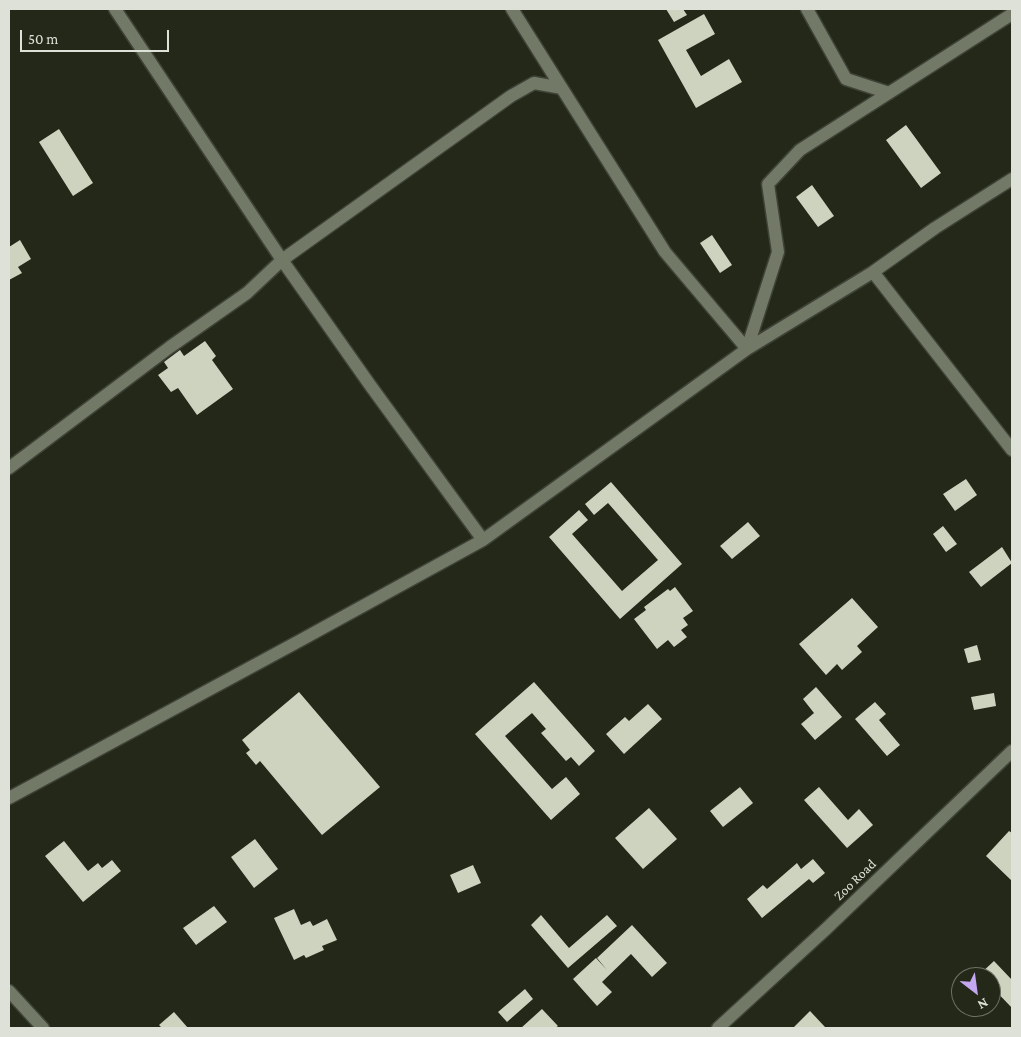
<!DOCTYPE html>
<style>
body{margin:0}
#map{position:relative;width:1021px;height:1037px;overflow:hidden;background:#232818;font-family:"Crimson Pro",serif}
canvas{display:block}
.frame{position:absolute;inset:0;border:10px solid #dee1d7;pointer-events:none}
.north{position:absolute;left:951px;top:967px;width:50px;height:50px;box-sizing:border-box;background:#232818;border:1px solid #6e7264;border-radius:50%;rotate:150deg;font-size:14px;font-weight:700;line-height:20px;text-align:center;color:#dee1d7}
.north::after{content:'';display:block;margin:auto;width:18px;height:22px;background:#c4a7f1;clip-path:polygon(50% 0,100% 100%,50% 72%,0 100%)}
.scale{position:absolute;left:20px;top:30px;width:149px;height:22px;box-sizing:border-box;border:2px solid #dee1d7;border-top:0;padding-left:6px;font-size:15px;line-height:18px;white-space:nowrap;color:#dee1d7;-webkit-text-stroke:4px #232818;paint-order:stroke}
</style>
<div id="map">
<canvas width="1021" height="1037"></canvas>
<div class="frame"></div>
<div class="north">N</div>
<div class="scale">50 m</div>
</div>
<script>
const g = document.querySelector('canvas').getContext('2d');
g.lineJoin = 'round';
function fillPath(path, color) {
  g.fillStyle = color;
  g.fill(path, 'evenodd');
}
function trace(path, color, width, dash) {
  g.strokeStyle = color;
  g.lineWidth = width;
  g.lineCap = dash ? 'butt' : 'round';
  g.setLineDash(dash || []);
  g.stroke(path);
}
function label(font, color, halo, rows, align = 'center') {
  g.font = font + ' "Crimson Pro",serif';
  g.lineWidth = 5;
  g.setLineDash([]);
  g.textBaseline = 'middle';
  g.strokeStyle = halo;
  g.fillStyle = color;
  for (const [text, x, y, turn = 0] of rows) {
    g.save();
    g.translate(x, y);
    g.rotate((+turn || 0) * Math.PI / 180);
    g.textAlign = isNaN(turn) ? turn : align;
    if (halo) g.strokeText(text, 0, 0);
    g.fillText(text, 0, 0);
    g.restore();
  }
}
const building = new Path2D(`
 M666 9H683L687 15 674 22Z
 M704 14 715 34 686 50 701 76 729 59 742 82 696 108 658 40Z
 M906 125 941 173 921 188 886 140Z
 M59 129 93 183 73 196 39 142Z
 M812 185 834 216 818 227 796 197Z
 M712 235 732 265 720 273 700 243Z
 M20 240 31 259 18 267 22 273 9 280V247Z
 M205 341 216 356 212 360 233 389 197 415 178 388 171 392 158 375 168 368 164 362 180 350 184 356Z
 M966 479 977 495 955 511 943 494Z
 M611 482 682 564 620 619 549 537 579 510 588 520 572 534 622 591 658 560 608 503 594 515 585 504Z
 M748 522 760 536 732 559 720 546Z
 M943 526 957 544 946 552 933 534Z
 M1002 547 1012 563 981 587 969 572Z
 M675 587 693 611 683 618 688 625 681 630 687 637 674 647 668 640 657 649 634 619 646 610 644 607 668 589 670 591Z
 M852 598 878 627 857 646 862 652 842 670 837 664 826 675 799 644Z
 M977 645 981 660 968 663 964 649Z
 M534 682 595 751 579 766 571 757 566 761 541 733 546 729 532 713 505 736 552 789 566 777 580 794 551 820 475 734Z
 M816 687 842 717 815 740 801 724 814 713 803 699Z
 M299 692 380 787 322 835 260 761 256 765 246 753 250 750 242 740Z
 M994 693 996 706 974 710 971 697Z
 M875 702 886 714 879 720 900 745 887 756 855 719Z
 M648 704 662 719 624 754 606 734 625 717 629 721Z
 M740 787 753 803 723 827 710 811Z
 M819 787 848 820 859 809 873 825 847 848 804 800Z
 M649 808 677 839 643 869 615 838Z
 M1009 831 1012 833V881L986 856Z
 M255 839 278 869 254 888 231 857Z
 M64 841 88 871 98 863 102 868 112 860 121 871 83 902 45 856Z
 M813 859 825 873 813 883 809 879 762 918 747 899 763 885 767 889 797 863 801 869Z
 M473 865 481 883 458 893 450 875Z
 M214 906 227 922 196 945 183 928Z
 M294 909 301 925 310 921 313 926 327 919 337 940 322 946 324 950 306 958 304 955 294 960 274 918Z
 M541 915 569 948 607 915 617 926 568 968 531 925Z
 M632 925 667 963 652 977 631 954 602 982 612 992 597 1006 573 979 596 958 607 970 597 958Z
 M994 961 1012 980V1008L991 986V977H983L980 974Z
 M525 989 533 999 507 1022 498 1012Z
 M542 1009 558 1026 555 1028H521Z
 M810 1011 825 1027 823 1028H793Z
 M174 1012 188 1028H162L159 1025Z`);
const minor = new Path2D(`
 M115 9 282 260 370 385 483 540
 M512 9 665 252 747 349
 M807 9 846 79 889 93
 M873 272 1012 450
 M747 349 778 252 768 184 800 150 1012 14
 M9 468 170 347 247 293 282 260 511 96 534 83 562 88
 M9 798 301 640 483 540 747 349 873 272 935 228 1012 179
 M9 991 43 1028
 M718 1028 826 929 1012 751`);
const streetNames = [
 ["Zoo Road",855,880,-44]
];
fillPath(building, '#cdd3bf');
trace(minor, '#3f4337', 15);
trace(minor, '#737967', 12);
label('14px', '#dee1d7', '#232818', streetNames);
</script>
